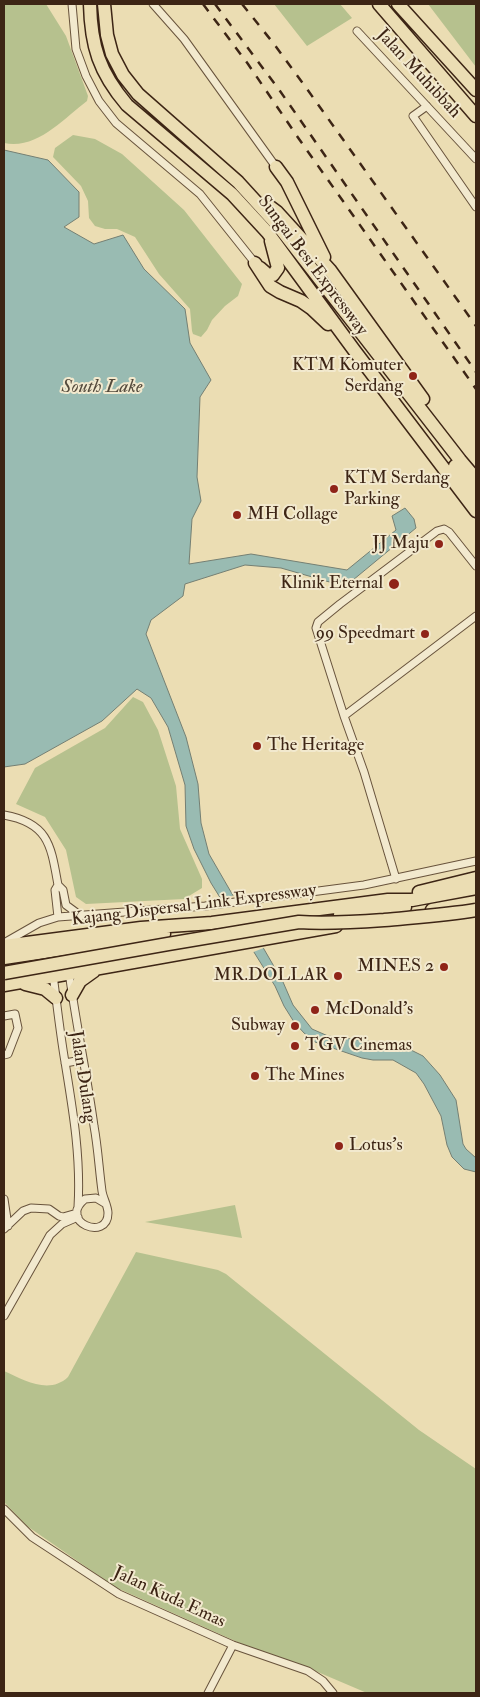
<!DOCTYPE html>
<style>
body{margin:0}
#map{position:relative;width:480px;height:1697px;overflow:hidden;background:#ebddb3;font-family:"IM FELL Double Pica",serif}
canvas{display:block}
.frame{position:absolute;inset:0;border:5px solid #3d2515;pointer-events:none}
</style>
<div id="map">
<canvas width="480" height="1697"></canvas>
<div class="frame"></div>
</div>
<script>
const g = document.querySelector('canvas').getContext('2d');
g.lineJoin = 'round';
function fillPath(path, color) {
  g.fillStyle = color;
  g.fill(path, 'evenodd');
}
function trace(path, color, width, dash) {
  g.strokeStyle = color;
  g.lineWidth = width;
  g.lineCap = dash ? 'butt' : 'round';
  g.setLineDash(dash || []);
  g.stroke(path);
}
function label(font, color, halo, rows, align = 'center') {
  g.font = font + ' "IM FELL Double Pica",serif';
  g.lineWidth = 4;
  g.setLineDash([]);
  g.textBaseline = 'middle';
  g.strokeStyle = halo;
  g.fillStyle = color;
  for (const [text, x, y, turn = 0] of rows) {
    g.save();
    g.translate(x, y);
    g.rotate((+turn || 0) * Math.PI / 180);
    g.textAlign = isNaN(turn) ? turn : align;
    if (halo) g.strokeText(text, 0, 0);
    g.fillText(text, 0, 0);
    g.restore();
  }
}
const green = new Path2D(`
 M4 4H46L66 36 88 96 87 101C63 119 37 150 4 143Z
 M274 4H340L352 18 307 46Z
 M428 4H476V67Z
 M73 135 95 139 122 154 184 210 242 284 238 296 225 306 212 320 207 330 201 337 193 334 192 331 190 309 159 274 135 237 117 229H105L95 226 89 218 88 201 81 186 53 157 55 148Z
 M133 697 143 702 158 730 176 786 180 829 202 879V888L184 899 86 904 76 897 66 850 45 817 16 804 35 768 105 728Z
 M235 1205 242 1238 145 1222Z
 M136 1252 218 1270 226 1274 419 1430 476 1469V1693H367L313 1670 253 1649 115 1587 27 1526 4 1502V1371C24 1380 49 1395 68 1377Z`);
const water = new Path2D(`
 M4 150 48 160 79 192V217L64 227 94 244 123 235 144 269 185 309 190 343 211 380 200 397 197 477 201 501 192 519 189 564 251 554 347 570 396 530 392 516 405 508 414 519 416 528 353 580 333 583 281 568 245 565 185 584 183 596 151 620 146 634 186 737 198 784 201 823 209 854 283 982 293 1005 312 1029 328 1036 390 1044 411 1050 423 1056 440 1075 456 1100 463 1144 466 1149 476 1158V1172L464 1169 452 1157 447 1145 441 1116 424 1084 416 1073 393 1060H373L362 1058 315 1042 304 1033 294 1022 284 1006 275 986 211 883 194 849 186 826 185 785 168 727 151 698 137 689 102 721 25 764 4 767Z`);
const pier = new Path2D(`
 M236 895 266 947 251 953 218 899Z`);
const street = new Path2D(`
 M72 4 76 49 86 76 99 101 116 123 200 194 255 263
 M153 4 184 39 276 167
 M357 31 476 159
 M427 106 413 116 476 207
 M344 716 476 616
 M4 815C49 823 51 846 58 885L55 890 58 917
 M396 879 364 772 344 716 316 628 318 622 340 604 437 531 444 529 449 532 476 566
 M58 885 63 890 66 905 81 916
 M4 943 39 923 58 917 205 906 364 885 476 861
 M69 972C76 1024 87 1075 94 1126 98 1148 99 1169 102 1191 103 1198 108 1206 108 1213 108 1242 57 1222 85 1199L96 1198 106 1204
 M53 975C57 1004 60 1033 65 1062 73 1111 81 1157 78 1207
 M4 1016 15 1014 18 1028 8 1054 4 1055
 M65 1063 82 1060
 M4 1199 8 1226
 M4 1229 23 1211 31 1208 49 1209 59 1216 63 1217 77 1213
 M4 1316 50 1235 62 1224 78 1217
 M4 1509 32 1537 119 1594 233 1645 308 1671 323 1681 333 1693
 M208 1693 233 1645`);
const highway = new Path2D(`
 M90 4C91 46 99 72 127 105L232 194 268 233 354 350 476 511
 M104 4 107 35 112 54 123 75 138 94 238 182 280 228 460 460 476 479
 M379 4 476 116
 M398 4 476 90
 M276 167 287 182 324 257
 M269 206 277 212 330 270 423 399
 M255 263 270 286 280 292 301 301 311 308 328 324
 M260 268 268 275H273L278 268 271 241
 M455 466 476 494
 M419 892 476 878
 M432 910 476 902
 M340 915 405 907
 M4 946 141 928 212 923 388 900H412L476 888
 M4 958 164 934
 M25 984 45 989 56 998
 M4 985 336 926
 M72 995 80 981 94 971`);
const rail = new Path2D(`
 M203 4 248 64 299 139 476 389
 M215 4 280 91 476 372
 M242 4 274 44 307 89 476 326`);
const highwayBridge = new Path2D(`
 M4 973 168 944 299 922C328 924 356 922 384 920 415 917 446 915 476 910`);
const markers = [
 [413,376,5,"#8f2418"],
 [334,489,5,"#8f2418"],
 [237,515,5,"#8f2418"],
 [439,544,5,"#8f2418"],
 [394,584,6,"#8f2418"],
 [425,634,5,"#8f2418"],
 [257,746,5,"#8f2418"],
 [444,967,5,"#8f2418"],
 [338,976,5,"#8f2418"],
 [315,1010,5,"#8f2418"],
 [295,1026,5,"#8f2418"],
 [295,1046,5,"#8f2418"],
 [255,1076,5,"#8f2418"],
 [339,1146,5,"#8f2418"]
];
const streetNames = [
 ["Jalan Muhibbah",418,74,47],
 ["Sungai Besi Expressway",312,266,53],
 ["Kajang Dispersal Link Expressway",194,906,-7],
 ["Jalan Dulang",82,1077,81],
 ["Jalan Kuda Emas",169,1598,25]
];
const poiNames = [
 ["KTM Komuter",403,366],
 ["Serdang",403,387],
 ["KTM Serdang",344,479,"left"],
 ["Parking",344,500,"left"],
 ["MH Collage",247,515,"left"],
 ["JJ Maju",429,544],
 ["Klinik Eternal",383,584],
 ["99 Speedmart",415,634],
 ["The Heritage",267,746,"left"],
 ["MINES 2",434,967],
 ["MR.DOLLAR",328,976],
 ["McDonald's",325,1010,"left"],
 ["Subway",285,1026],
 ["TGV Cinemas",305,1046,"left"],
 ["The Mines",265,1076,"left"],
 ["Lotus's",349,1146,"left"]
];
const waterNames = [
 ["South Lake",102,388]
];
fillPath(green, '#b6c18e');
fillPath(water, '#99bbb2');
trace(water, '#747f73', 1);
fillPath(pier, '#ebddb3');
trace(street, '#68533c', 9);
trace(highway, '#3d2515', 15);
trace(street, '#f2e9ce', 7);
trace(highway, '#ebddb3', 12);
trace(rail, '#3d2515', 2.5, [9, 9]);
trace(highwayBridge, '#3d2515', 15, []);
trace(highwayBridge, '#ebddb3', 12);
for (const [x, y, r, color] of markers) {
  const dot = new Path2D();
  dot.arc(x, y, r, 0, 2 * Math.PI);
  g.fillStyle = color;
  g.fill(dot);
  trace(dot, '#f2e9ce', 2);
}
label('18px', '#3d2515', '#f2e9ce', streetNames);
label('18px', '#3d2515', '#f2e9ce', poiNames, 'right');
label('italic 19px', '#544a3c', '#f2e9ce', waterNames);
</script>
